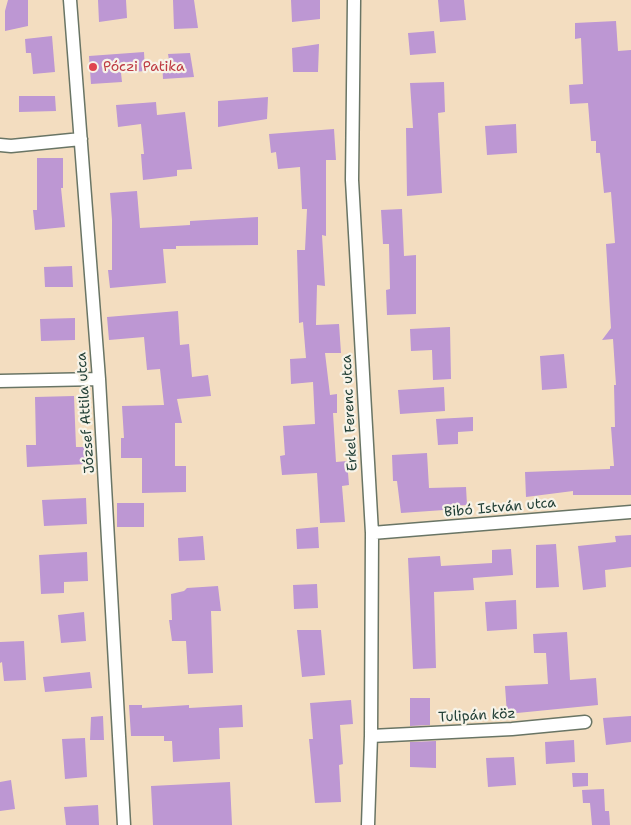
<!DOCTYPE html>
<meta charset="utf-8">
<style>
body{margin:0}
canvas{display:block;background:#f3ddc0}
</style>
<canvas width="631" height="825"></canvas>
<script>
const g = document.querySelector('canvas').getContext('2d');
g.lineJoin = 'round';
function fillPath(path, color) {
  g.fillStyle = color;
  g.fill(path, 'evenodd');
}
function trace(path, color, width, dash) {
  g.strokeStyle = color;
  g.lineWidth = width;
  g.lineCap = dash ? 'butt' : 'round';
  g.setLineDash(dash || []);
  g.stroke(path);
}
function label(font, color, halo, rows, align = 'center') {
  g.font = font + ' "Shantell Sans",sans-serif';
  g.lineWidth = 4.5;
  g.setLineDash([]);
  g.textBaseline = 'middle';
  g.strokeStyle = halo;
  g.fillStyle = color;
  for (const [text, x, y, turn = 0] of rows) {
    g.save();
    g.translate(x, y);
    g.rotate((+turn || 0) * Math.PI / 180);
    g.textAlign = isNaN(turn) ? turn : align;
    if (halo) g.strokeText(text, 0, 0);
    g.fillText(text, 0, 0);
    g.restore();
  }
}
const building = new Path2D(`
 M8 0H28V26L5 31V11Z
 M98 0H126L127 18 99 22Z
 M173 0H194L198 28 174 29Z
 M291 0H320V19L292 22Z
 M438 0H464L466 20 440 22Z
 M616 21 618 51 631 50V495H573V491L526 497 525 472 610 469V466H614L611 427H615L614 385H616L613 339 602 340 611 328 606 244 615 243 611 192 604 193 600 153H596V141H591L588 103 570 104 569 85 583 84 581 38 575 39V23Z
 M434 31 436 53 410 55 408 33Z
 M52 36 55 72 33 74 31 53H26L25 39Z
 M319 44 318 72H293L292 48Z
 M144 52 145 71 121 73 122 82 91 84 89 56Z
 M190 53 194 77 163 79 162 61 169 60 168 54Z
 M444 82 445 112 438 113 442 193 407 196 406 128H413L410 83Z
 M19 96H55L56 111 19 112Z
 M268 97 267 119 218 127V101Z
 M156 102 157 115 185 112 192 169 177 170V176L143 180 141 154H144L141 124 118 127 116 105Z
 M516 124 517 153 487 155 485 126Z
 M334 129 336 160H326V236L322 235 325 286 317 285 316 325 339 324 341 353H325L330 395 337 394V413H333L336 462 347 461 349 485 342 486 345 522 320 523 317 473 282 475 280 456 285 455 283 426 315 424 313 382 291 384 290 359 306 358 303 322 299 323 297 250H305L307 209H302L300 167 278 169 276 152 271 153 269 134Z
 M37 158H63V188H61L65 227 35 230 33 210H37Z
 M137 191 140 228 190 225V221L258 217V245L176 246V249H163L166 283 110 288 108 270H112V220L110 193Z
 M402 209 404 256 416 255V314L387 315 386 290 390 289 389 244H383L381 210Z
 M72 266 73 287H45L44 267Z
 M178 311 180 345 189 344 192 377 208 375 211 396 177 399 182 423H175V466H186V492L142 493V458H121V438H124L122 406 164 405 160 369 147 370 144 337 109 340 107 317Z
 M75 318V340L41 341 40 319Z
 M450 327 451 379 433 380 432 350 411 351 410 329Z
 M564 354 567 388 542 390 540 356Z
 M444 387 445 411 400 414 398 390Z
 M74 396 76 447H86V464L27 467 26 445H36L35 397Z
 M473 417V431L458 432V444L438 445 436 419Z
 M427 453 429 488 466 487 467 505 451 506 444 510 401 513 397 481H393L392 455Z
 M86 498 87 524 44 526 42 500Z
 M117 503H144V527H117Z
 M318 527 319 548 297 549 296 529Z
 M631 535V567L605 570 606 587 583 590 578 546 616 542 615 536Z
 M203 536 205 560 179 561 178 538Z
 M556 544 559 587 536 588V545Z
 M511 549 513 575 473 578 474 590 434 592 436 668 413 669 408 558 440 556 441 566 492 563V550Z
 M87 552 88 581 64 582V593L41 594 39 555Z
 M317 584 318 608 294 609 293 585Z
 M218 586 221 611H211L213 673 188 674 186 641H172L169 620H172L171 594 184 591 187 588Z
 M516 600 517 629 487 631 485 602Z
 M84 612 86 641 61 643 58 615Z
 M297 630H321L325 675 302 677Z
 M567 632 570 680 596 678 598 705 507 714 505 686 548 684 546 653H534L533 634Z
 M24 641 26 680 4 681 2 662 0 663V642Z
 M90 672 92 688 45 692 43 677Z
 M410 698H430V725L410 726Z
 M351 700 353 724 340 725 343 764 339 765 341 802 315 803 309 739H313L310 703Z
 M129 705H142V708L189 705V708L242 705 243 727 219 728 220 759 173 762 172 741H164V736H131Z
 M103 716 104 740H90L91 717Z
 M631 716V742L606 745 603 718Z
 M85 738 87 777 65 779 62 739Z
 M574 740 575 762 546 764 545 742Z
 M436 741V768L410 767V742Z
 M514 757 516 785 488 787 486 758Z
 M572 773H588V786L573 787Z
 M11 780 15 809 0 811V782Z
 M230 782 232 825H153L151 786Z
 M604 789 605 811H609L610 825H592L590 803H583L582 790Z
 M98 805 99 825H66L64 807Z`);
const minor = new Path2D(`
 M70 0 99 379 124 825
 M354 0 352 180 372 533 371 736 368 825
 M0 145 11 146 81 139
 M0 381 99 379
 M372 533 631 512
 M371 736 512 729 585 722`);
const markers = [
 [93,67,5,"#e0444e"]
];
const healthNames = [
 ["Póczi Patika",103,67]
];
const streetNames = [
 ["József Attila utca",86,413,-94],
 ["Erkel Ferenc utca",350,413,-93],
 ["Bibó István utca",500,508,-5],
 ["Tulipán köz",477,716,-3]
];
fillPath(building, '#bd97d3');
trace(minor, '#697565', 15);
trace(minor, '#fff', 12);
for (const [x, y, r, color] of markers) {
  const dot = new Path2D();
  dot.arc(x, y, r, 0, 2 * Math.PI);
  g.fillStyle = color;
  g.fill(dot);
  trace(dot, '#f7f3e8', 2);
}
label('14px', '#be3a42', '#f7f3e8', healthNames, 'left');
label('14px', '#1f3d34', '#f7f3e8', streetNames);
</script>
